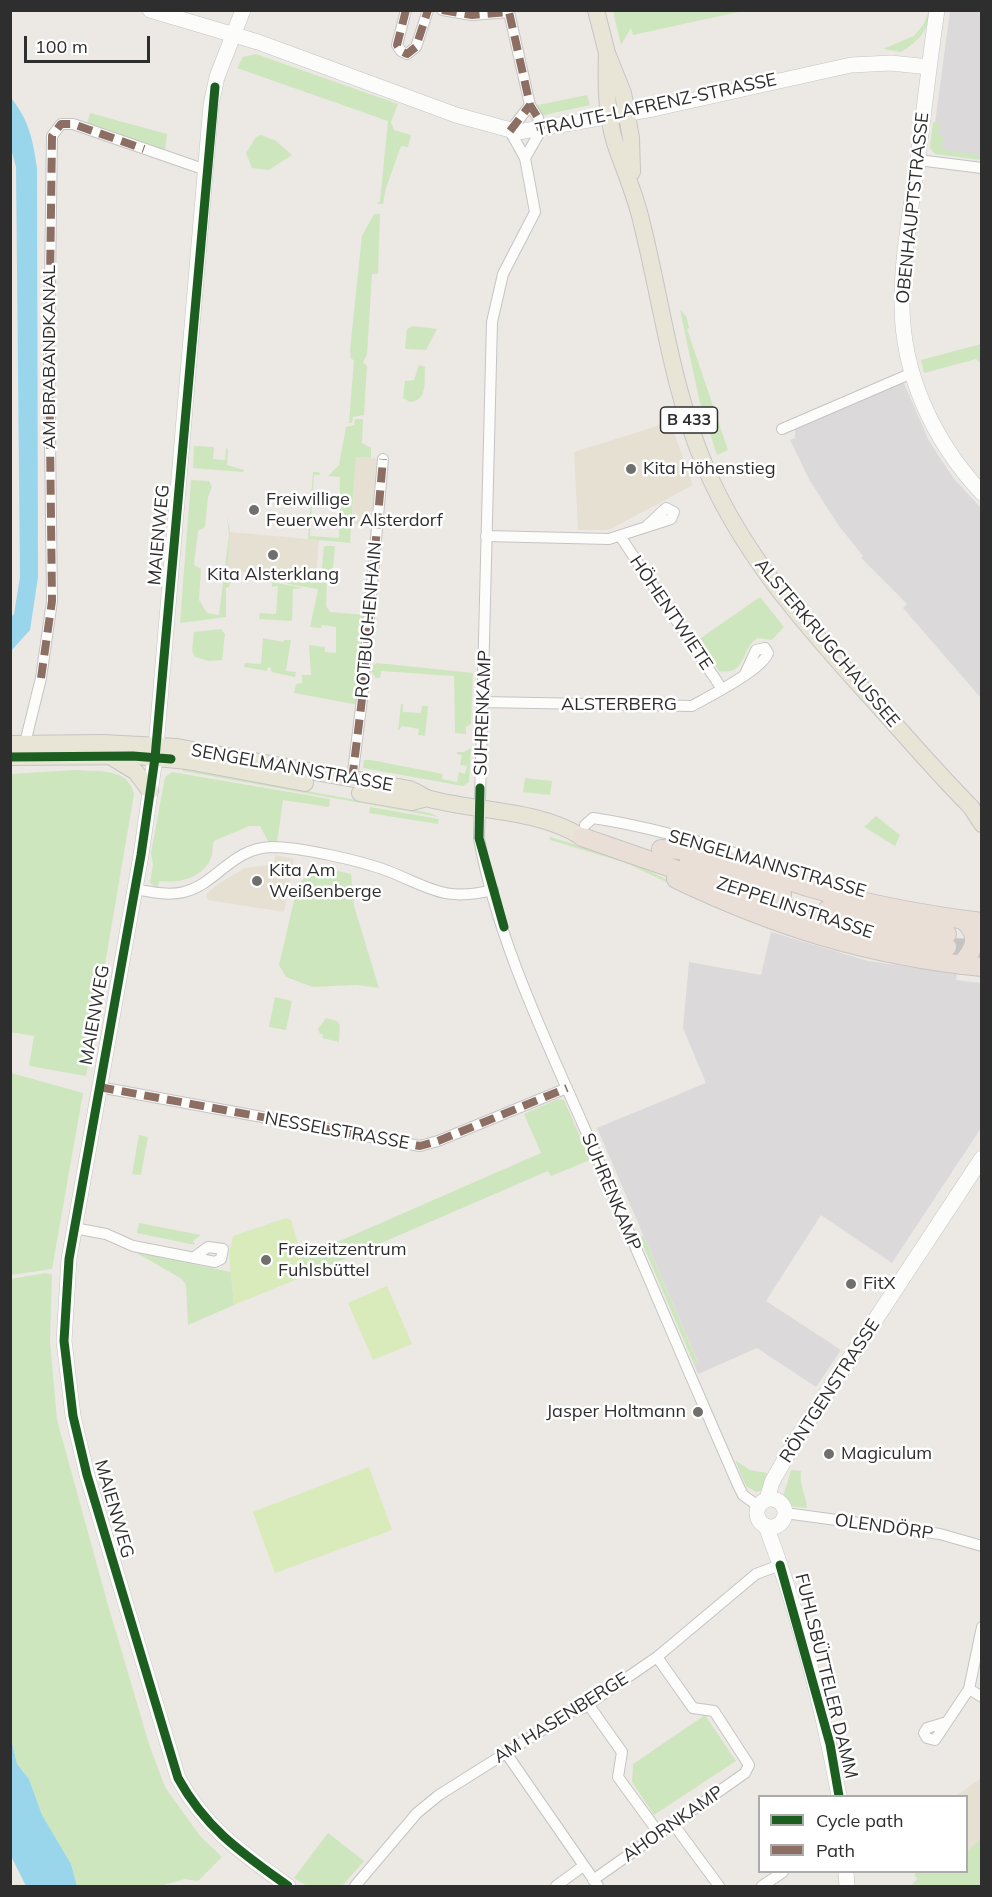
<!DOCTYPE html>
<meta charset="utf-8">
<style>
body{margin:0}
#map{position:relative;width:992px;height:1897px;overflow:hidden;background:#ece8e4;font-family:Mulish,sans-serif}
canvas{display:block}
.frame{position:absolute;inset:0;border:12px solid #2e2e2e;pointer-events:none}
.legend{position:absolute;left:758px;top:1795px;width:210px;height:78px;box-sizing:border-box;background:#fff;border:2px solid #ababab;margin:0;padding:8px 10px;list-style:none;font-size:18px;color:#2e2e2e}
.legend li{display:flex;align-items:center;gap:12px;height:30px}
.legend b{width:30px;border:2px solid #ababab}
.scale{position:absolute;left:24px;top:36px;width:126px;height:27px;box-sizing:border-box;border:3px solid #2e2e2e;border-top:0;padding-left:8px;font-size:18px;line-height:21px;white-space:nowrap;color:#2e2e2e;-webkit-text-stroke:4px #fff;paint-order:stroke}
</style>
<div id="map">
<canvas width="992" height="1897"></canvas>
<div class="frame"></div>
<ul class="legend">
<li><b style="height:8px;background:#1b5e20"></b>Cycle path</li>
<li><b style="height:8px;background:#8d6e63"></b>Path</li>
</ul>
<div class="scale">100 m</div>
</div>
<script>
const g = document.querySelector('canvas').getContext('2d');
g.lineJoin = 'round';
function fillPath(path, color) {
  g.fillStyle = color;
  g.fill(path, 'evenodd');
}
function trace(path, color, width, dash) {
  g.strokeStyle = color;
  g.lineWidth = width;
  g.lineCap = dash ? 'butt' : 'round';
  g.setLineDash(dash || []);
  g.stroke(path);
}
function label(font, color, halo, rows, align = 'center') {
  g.font = font + ' Mulish,sans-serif';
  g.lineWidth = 5;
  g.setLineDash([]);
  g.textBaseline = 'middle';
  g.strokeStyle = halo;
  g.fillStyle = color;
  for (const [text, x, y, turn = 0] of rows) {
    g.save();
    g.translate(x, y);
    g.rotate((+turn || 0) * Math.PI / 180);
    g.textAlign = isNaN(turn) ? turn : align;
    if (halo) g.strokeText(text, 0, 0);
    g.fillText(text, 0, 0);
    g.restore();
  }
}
const industrial = new Path2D(`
 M950 11H981V159L940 153 932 146Z
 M903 381 929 441 954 479 981 508V698L903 608 907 604 861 558 863 556 839 526 810 481 790 440 795 438V429Z
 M771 932 868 961 957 974 956 980 981 983V1128L892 1263 821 1215 766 1301 841 1350 816 1387 757 1348 698 1374 694 1364 698 1362 597 1128 706 1083 683 1028 689 962 761 975Z`);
const education = new Path2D(`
 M670 422 693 485 609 530H578L574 452Z
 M356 457 381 459 375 526 352 524Z
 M230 532 319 540 316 576 227 571Z
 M275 855 294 859 284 912 208 900 206 895 215 886 245 868 274 864Z
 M981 1778V1886H910L917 1879 914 1875 917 1872H966V1796H956Z`);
const green = new Path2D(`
 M613 11 743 10V11L633 35 631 28 621 45Z
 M929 11C928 33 919 40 901 52L883 49 914 36 923 25Z
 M256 54 398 104 391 122 394 130 411 135 408 147 401 146 386 188 383 204H377L380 201 388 121 237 68 243 57Z
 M587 95 590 105 540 116 533 106Z
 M90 113 167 134 165 151 87 124Z
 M933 122 940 123 938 135 944 136 942 149 981 156V160L935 154 930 148Z
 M261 135 276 141 292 155 269 170 252 168 246 153 256 137Z
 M374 214H380L378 274H372L367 355 363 362 367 366 364 415 353 417 352 423H349L354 360 351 359 350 350 362 236Z
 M680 310 686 316 689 328 687 329 728 450 717 455 700 403Z
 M413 326 437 329 426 350 405 349 407 329Z
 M981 344V363L976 359 924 373 921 360Z
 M419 365 425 367C424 381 428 401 410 402L403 398 405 381 414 380Z
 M355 419H363L362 443 371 448V458L356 457 350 543 308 539 313 472H319L320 475H314L310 536 339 538 340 477 328 476 339 465 346 427 354 425Z
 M194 446 214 447 213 459 225 460 226 448 228 449 227 465 244 470 243 472 193 468Z
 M191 480 209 481 212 487 208 497 205 527 198 531 194 565 201 569 199 600 207 613 219 615 229 535 227 516 230 532 227 576 232 577 229 587 226 588V617L180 623Z
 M324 546H335L332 578H321Z
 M288 580 327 583 326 606 330 612 366 615 359 705 294 693 296 684 302 683V675H311L309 645 325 647V652L336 653V627L322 625 321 628 310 627 318 589 287 584Z
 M272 582 303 588 293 589 292 621 259 619 260 613 276 614 278 586 272 587Z
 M760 597 784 627 772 640 758 638C739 649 749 675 719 671L698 640Z
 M221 629 225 634 222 660 209 661 195 657 192 651 194 632Z
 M263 638 283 642 284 640H291L286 671 296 672 295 677 271 672V668L268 667 267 671 244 667 245 663 261 664Z
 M377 663 473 673 471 724 466 727V734L455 733 454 676 381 671 380 678H376L369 668Z
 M401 704H403V712L421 713 422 706H428L425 736 418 735 419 729 402 726 398 731Z
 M471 748 469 782 463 786 363 768 364 760H371L443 774 442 779 457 782 459 772 465 774 467 766 460 765 462 755 457 754V752H464Z
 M183 769 430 813 439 817 183 771Z
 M74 770C98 772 128 767 134 794L86 1076 29 1066 34 1036 10 1032 11 774Z
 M172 772 330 799 329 807 283 800 277 843 268 841 260 826H249L214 841C212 846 213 851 212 855 206 877 179 884 159 881L158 889 150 883 153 865 151 853 165 777Z
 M525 778 552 781 550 795 523 792Z
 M370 807 439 819 438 824 369 813Z
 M876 816 900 835 895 846 864 827Z
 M550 837 628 860 728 911 626 863 550 840Z
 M313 865 351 874 354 906 379 988 357 985 313 987 286 977 279 965 297 888Z
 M275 997 292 1001 286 1030 269 1027Z
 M326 1018 337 1021 340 1025 339 1042 322 1038 323 1034H320L318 1029Z
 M11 1073 83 1093 52 1269 11 1275Z
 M558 1099 564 1100 590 1160 551 1176 548 1171 307 1275 299 1249 342 1240 541 1153 524 1114Z
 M139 1135 148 1137 141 1175 132 1174Z
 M139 1223 201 1235 193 1241 195 1245 137 1233Z
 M643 1235 698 1363 694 1364 640 1238Z
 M135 1252 231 1272 234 1305 188 1325 186 1285 182 1279Z
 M46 1273 52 1275 50 1341 57 1420 108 1605 149 1744 165 1787 200 1836 222 1857 198 1881 185 1879 160 1886H77L71 1864 42 1815 29 1779 17 1764 10 1734V1279Z
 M735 1460 750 1470 767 1473 764 1490 756 1492 746 1486Z
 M791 1470 801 1471C799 1486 806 1494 807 1508L789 1506 783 1497Z
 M705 1715 736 1761 654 1815 632 1782 633 1764Z
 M328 1833 364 1861 342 1886H307L294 1878Z
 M981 1838V1886H917L913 1883 918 1879 914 1875 918 1872H966L967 1852Z`);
const pitch = new Path2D(`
 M286 1218 291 1220 307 1275 234 1305 229 1255 233 1236Z
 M387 1286 412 1344 373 1360 348 1303Z
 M369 1467 392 1530 275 1573 253 1512Z`);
const water = new Path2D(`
 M11 98C29 120 33 140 37 168L38 577 30 630 11 651V617L14 614 20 577 16 167 11 149Z
 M10 1734 17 1764 29 1779 42 1815 71 1864 77 1886H26L11 1856Z`);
const highwayTunnel = new Path2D(`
 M947 947 982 948`);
const street = new Path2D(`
 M406 10 397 45 401 51 407 54 416 47 428 10
 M442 10 472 15 509 12 530 105 538 118 541 130 525 158
 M530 105 510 131 525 158 535 212 503 274 492 322 479 838C496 936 544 1036 584 1127 635 1247 686 1366 738 1485L743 1495 758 1506
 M918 160 982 168
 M782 429 912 373
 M486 536 609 539 671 519 674 512 666 508 647 526
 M620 536 722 689
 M483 702 692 706C708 697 762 670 768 653L765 648 756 650 745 674
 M25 743 41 678 52 601 49 355 52 136 61 124H73L206 170
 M352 780 362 699 383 459
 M585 825 593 818C646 826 699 841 749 858
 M135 889C151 892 168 896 184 892 217 884 231 848 272 847 300 847 362 861 388 871 431 888 444 902 493 890
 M99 1087 420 1146 438 1141 567 1088
 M74 1228 106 1234 133 1246 215 1262 221 1259 223 1249 208 1247 193 1258
 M785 1513 940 1534 982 1546
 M969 1689 982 1697
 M588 1704 622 1752 618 1777 658 1832
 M947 1722 935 1740 927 1738 924 1733 927 1728 947 1722 969 1689 982 1627
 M506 1753 598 1886
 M674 1825 719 1886
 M593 1880 745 1773 749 1765 714 1711 693 1708 657 1657
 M355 1886 417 1813 439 1795 571 1712 583 1708 657 1657 756 1574 780 1565
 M556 1886 582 1867
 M762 1886 783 1872`);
const secondary = new Path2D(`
 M150 10 258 42 456 115 518 132 653 109 851 65 891 63 929 67
 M243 10 217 77 211 105 155 758 141 855 69 1259 64 1341 73 1416 87 1475 178 1778C206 1829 242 1853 288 1886
 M937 10C929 65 923 119 916 173 910 215 902 258 902 300 901 372 933 441 982 493
 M767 1499 772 1482 794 1443 982 1158
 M757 1513a14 14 0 1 1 28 0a14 14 0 1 1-28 0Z
 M766 1526C799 1613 822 1705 839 1796
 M846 1872 847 1886`);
const primary = new Path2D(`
 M596 10 607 53 623 93 631 138 632 172
 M607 53C606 83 606 113 615 143 624 170 636 196 642 224 662 304 672 389 705 466 741 552 802 621 864 690 900 729 934 770 971 807L982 824
 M10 744 103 743 177 747 409 789C417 791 422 797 430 799 479 812 537 809 582 837
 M110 756 136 772 150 791
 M10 757 138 756 187 761 305 783
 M360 793 412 802 427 798`);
const highway = new Path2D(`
 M582 837 830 923 871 935 947 947
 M661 849C713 849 762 874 811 888 867 904 924 915 982 922
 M689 860 782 894
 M676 879C776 927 870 956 982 967
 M828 909 873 921 947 934
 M960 965C975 950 981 935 963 920`);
const quiet = new Path2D(`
 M406 10 397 45 401 51 407 54 416 47 428 10
 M442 10 472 15 509 12 530 105 538 118 541 130
 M510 131 530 105
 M41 678 52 601 49 355 52 136 61 124H73L144 149
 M352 780 362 699 383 459
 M99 1087 420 1146 438 1141 567 1088`);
const cycleway = new Path2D(`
 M215 87 155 758 141 855 69 1259 64 1341 73 1416 87 1475 178 1778C206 1829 242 1853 288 1886
 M10 757 133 756 171 759
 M480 788 479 838 504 927
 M780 1565 830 1744 839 1796`);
const markers = [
 [631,469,6,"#706f6e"],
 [254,510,6,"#706f6e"],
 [273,555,6,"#706f6e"],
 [257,881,6,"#706f6e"],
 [266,1260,6,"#706f6e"],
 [851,1284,6,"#706f6e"],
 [698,1412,6,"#706f6e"],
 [829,1454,6,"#706f6e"]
];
const shields = [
 [689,420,57]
];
const shieldNames = [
 ["B 433",689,420]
];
const streetNames = [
 ["TRAUTE-LAFRENZ-STRASSE",656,105,-12],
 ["OBENHAUPTSTRASSE",913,208,-84],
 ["AM BRABANDKANAL",50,357,-90],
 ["MAIENWEG",159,535,-85],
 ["HÖHENTWIETE",671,613,56],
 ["ROTBUCHENHAIN",369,620,-85],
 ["ALSTERKRUGCHAUSSEE",827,643,50],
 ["ALSTERBERG",619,705],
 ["SUHRENKAMP",483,713,-88],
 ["SENGELMANNSTRASSE",292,768,10],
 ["SENGELMANNSTRASSE",767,864,16],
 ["ZEPPELINSTRASSE",795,908,18],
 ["MAIENWEG",95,1015,-80],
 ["NESSELSTRASSE",337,1131,10],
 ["SUHRENKAMP",611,1192,67],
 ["RÖNTGENSTRASSE",830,1391,-57],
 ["MAIENWEG",114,1509,74],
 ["OLENDÖRP",884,1527,8],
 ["FUHLSBÜTTELER DAMM",826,1676,76],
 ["AM HASENBERGE",561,1718,-32],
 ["AHORNKAMP",673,1824,-35]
];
const poiNames = [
 ["Kita Höhenstieg",643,469],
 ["Freiwillige",266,500],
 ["Feuerwehr Alsterdorf",266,521],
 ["Kita Alsterklang",273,575,"center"],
 ["Kita Am",269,871],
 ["Weißenberge",269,892],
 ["Freizeitzentrum",278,1250],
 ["Fuhlsbüttel",278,1271],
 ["FitX",863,1284],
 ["Jasper Holtmann",686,1412,"right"],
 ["Magiculum",841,1454]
];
fillPath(industrial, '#dcd9db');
fillPath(education, '#e6e0d3');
fillPath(green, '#cee6be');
fillPath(pitch, '#d9eabb');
fillPath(water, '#99d6ec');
trace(highwayTunnel, '#c6c3c0', 18, [18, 9]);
trace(street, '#c5c4c5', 12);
trace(secondary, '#c5c4c5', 16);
trace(primary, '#c6c5c4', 18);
trace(highway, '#c6c5c4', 20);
trace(street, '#fcfcfb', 10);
trace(secondary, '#fcfcfb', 15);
trace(primary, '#e8e4d6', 16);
trace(highway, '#eadfd6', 18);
trace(quiet, '#8d6e63', 8, [15, 8]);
trace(cycleway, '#1b5e20', 9);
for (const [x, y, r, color] of markers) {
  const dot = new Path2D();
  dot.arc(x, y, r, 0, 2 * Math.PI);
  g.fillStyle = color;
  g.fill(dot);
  trace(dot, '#fff', 2);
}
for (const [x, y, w] of shields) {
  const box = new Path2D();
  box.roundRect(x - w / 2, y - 13, w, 26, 4.5);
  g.fillStyle = '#fff';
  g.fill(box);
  trace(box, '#2e2e2e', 1.5);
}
label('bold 16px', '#2e2e2e', null, shieldNames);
label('18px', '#2e2e2e', '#fff', streetNames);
label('18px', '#2e2e2e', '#fff', poiNames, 'left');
</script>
